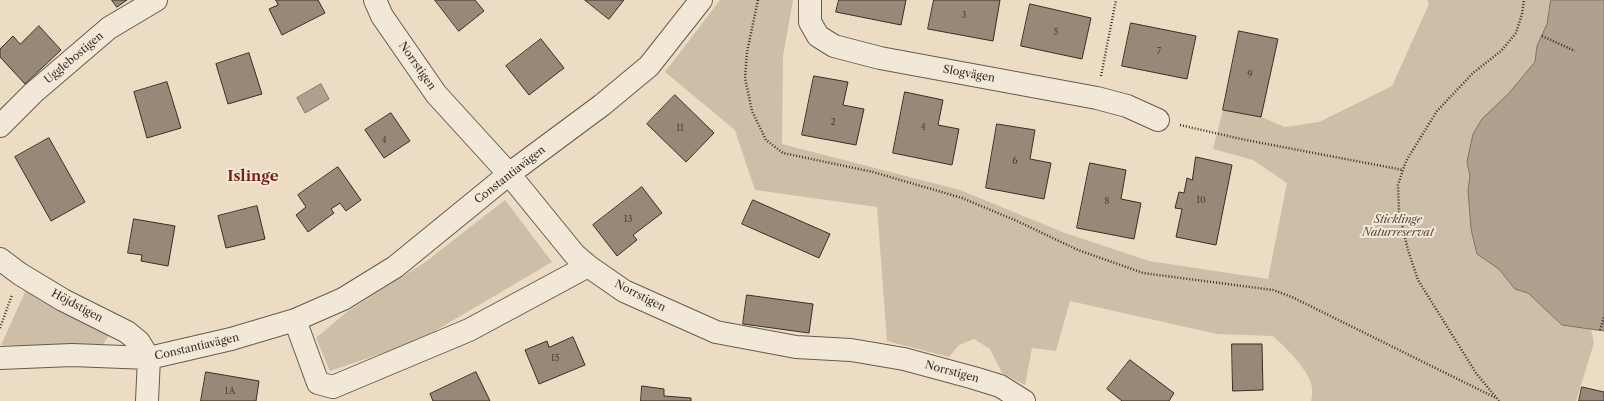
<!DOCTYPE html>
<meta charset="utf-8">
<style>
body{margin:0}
canvas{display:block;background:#ebdcc3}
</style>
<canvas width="1604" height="401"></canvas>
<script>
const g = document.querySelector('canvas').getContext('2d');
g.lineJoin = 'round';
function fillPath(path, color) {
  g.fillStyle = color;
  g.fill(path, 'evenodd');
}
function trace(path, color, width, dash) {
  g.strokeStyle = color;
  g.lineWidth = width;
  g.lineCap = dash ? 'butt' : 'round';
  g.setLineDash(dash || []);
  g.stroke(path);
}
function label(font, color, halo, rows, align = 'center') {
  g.font = font + ' "Libre Caslon Text",serif';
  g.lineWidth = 4;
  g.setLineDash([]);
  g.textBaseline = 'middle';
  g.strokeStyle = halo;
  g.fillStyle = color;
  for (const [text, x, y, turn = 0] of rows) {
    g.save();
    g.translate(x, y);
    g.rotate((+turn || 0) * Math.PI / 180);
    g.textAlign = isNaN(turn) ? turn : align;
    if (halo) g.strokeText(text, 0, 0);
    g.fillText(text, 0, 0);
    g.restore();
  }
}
const green = new Path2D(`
 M720 0H793L783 56 782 144 960 190 1065 233 1149 261 1268 279 1287 183 1253 160 1213 149 1223 110 1261 117 1285 127 1319 122 1392 86 1429 4 1427 0H1552L1588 316 1594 343 1576 401H1311C1312 397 1313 392 1312 388 1311 372 1285 347 1273 336L1217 334 1070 301 1056 351 1032 348 1025 385 1002 373 990 349 974 339 959 345 949 357 887 341 877 207 755 190 735 130 665 72Z
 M505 200 552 262 418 341 330 371 316 338 348 311 424 263Z
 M27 288 110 333 101 348 1 345Z`);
const water = new Path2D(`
 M1551 0H1604V331L1562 325 1528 293 1515 289 1499 269 1477 254 1471 229 1468 190 1470 176 1467 162 1473 134 1482 119 1509 93 1535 62 1537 46 1547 24Z
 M321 84 329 99 305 113 297 98Z`);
const building = new Path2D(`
 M112 0H127L117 7Z
 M276 0H318L325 13 282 35 269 9 278 5Z
 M435 0H475L484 11 459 31Z
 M585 0H624L609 19Z
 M839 0H906L901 25 836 12Z
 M934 0H1000L993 41 928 29Z
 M1030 4 1091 18 1082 59 1021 46Z
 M1131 23 1196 36 1187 79 1122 66Z
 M39 26 61 50 25 84 0 57V49L13 36 20 44Z
 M1239 31 1278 39 1261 117 1223 110Z
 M541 39 564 68 529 95 506 66Z
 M249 53 262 94 228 104 216 64Z
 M814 76 848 82 843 105 864 109 856 145 802 135Z
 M167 82 181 128 147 138 134 92Z
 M905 92 943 100 938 125 959 129 952 165 893 153Z
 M675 95 714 133 686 162 647 124Z
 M391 113 410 141 384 158 365 130Z
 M997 124 1035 130 1030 159 1051 163 1044 199 986 188Z
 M49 138 85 202 51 221 15 157Z
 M1196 157 1232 165 1216 245 1176 237 1182 209 1175 208 1179 192 1184 193 1187 178 1192 180Z
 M1090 163 1126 170 1121 199 1141 203 1134 239 1077 228Z
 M338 167 361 200 346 211 340 203 331 209 334 213 308 232 296 215 306 207 298 195Z
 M642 187 662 213 633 235 637 240 617 256 593 225Z
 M753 200 830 234 819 258 742 224Z
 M257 206 265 239 226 248 218 216Z
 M134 219 175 226 168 266 141 261 142 255 128 253Z
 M747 295 813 304 809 333 743 324Z
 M573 337 585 365 539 384 525 350 547 341 549 347Z
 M1232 344H1262L1263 390 1233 391Z
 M1130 360 1174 393 1169 401H1122L1107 389Z
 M206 372 259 381 256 401H201Z
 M476 372 490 401H433L430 394Z
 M642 386 664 389V396L691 398V401H641Z
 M1582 387 1604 392V401H1579Z`);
const path = new Path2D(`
 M758 0 747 52 745 78 752 111 766 140 783 153 873 172 962 198 1017 221 1078 250 1143 273 1273 290 1292 297 1496 398
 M1542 36 1575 51
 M1101 76 1116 0
 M1180 125 1241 139 1403 170
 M0 328 12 295
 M1600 330 1604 317
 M1499 401 1476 373 1418 280 1408 250 1399 212 1398 185 1406 161 1437 111 1473 73 1501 51 1516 33 1522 14 1524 0`);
const minor = new Path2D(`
 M375 0 382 16 436 94 509 174 575 255 588 266 624 291 716 332 796 347 851 350 904 359 974 378 1000 386 1024 401
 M810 0V22L818 36 834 46 880 58 1097 98 1127 106 1158 120
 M0 126 33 93 109 28 156 0
 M0 259 20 274 63 300 127 332 139 342 149 358 147 401
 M295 320 318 383 333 387 469 330 588 266
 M0 358 72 355 149 358 231 339 295 320 343 299 395 267 509 174 602 105 649 66 701 0`);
const numberNames = [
 ["3",964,15],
 ["5",1056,32],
 ["7",1159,51],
 ["9",1250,74],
 ["2",833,122],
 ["4",923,127],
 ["11",680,128],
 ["4",384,140],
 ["6",1015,161],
 ["10",1201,200],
 ["8",1107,201],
 ["13",628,219],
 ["15",555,358],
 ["1A",230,391]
];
const streetNames = [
 ["Ugglebostigen",74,58,-40],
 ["Norrstigen",417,66,55],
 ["Slogvägen",969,74,10],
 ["Constantiavägen",510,175,-38],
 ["Norrstigen",640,296,27],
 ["Höjdstigen",77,306,28],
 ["Constantiavägen",197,347,-13],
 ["Norrstigen",952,372,15]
];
const parkNames = [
 ["Sticklinge",1398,220],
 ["Naturreservat",1398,233]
];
const districtNames = [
 ["Islinge",253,177]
];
fillPath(green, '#cdbea8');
fillPath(water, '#afa18e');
trace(water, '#817365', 1);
fillPath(building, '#978878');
trace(building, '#3b2e27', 1);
trace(minor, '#675a4e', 24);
trace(path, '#3b2e27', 2.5, [1, 2]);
trace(minor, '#f2e8d8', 22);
label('9px', '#52443b', null, numberNames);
label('11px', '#3b2e27', '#f2e8d8', streetNames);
label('italic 11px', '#584b41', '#f2e8d8', parkNames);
label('bold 15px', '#7a1f14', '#f2e8d8', districtNames);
</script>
